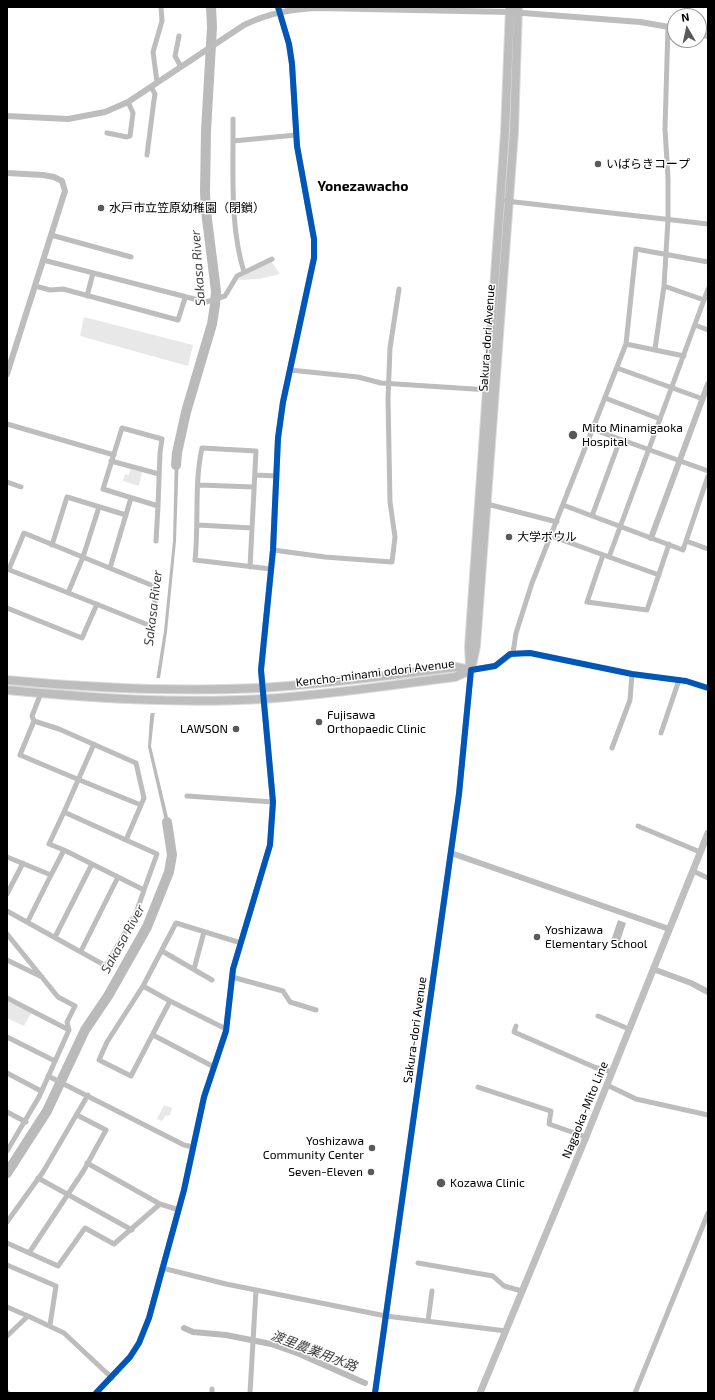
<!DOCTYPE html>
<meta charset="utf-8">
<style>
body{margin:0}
#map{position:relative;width:715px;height:1400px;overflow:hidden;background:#fff;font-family:"Exo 2",sans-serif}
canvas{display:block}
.frame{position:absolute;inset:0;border:8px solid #000;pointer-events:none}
.north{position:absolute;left:667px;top:8px;width:40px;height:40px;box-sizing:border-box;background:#fff;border:1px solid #999;border-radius:50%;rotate:351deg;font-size:11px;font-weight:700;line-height:16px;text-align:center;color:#000}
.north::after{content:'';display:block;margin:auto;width:14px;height:18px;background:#595959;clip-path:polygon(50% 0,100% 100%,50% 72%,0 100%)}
</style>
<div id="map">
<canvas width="715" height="1400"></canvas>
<div class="frame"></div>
<div class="north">N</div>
</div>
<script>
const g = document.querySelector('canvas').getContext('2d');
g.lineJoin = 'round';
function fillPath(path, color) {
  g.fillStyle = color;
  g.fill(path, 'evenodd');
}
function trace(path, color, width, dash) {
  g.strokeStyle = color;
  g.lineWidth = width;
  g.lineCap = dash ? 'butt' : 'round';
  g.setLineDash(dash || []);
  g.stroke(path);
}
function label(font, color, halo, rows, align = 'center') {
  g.font = font + ' "Exo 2","Noto Sans JP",sans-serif';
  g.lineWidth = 3;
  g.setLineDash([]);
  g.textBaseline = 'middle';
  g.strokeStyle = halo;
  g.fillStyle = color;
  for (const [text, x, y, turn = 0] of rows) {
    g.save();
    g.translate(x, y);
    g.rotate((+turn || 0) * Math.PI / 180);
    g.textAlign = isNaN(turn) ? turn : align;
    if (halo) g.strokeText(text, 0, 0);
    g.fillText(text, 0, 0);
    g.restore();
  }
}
const green = new Path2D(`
 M271 261 280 274 259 279 238 280 241 277Z
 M84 317 193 345 188 366 80 336Z
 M130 469 142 472 139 486 123 481 125 474 129 475Z
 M7 1001 31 1013 24 1026 7 1018Z
 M164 1105 172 1108 170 1115 165 1116 162 1121 157 1119Z`);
const water = new Path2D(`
 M175 453H179L176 541 167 632 154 718 151 746 172 834H168L148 747 150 717 164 631 173 541Z
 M618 920 626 923 619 944 611 941Z`);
const pier = new Path2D(`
 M155 678H163L157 713H149Z`);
const canal = new Path2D(`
 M184 1328 193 1332 226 1335 271 1344 297 1353 365 1383`);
const river = new Path2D(`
 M176 465 177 453 186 412 212 324 215 305 216 291 206 211 205 192 206 131 212 27 211 7
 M7 1173 47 1111 85 1030 108 996 147 927 169 872 172 855 167 822`);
const minor = new Path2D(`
 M179 36 175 56 181 67
 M157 82 153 52 162 21 161 7
 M107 133 127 137 130 136 133 113 128 102
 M233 141V119
 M147 155 154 100 155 94 151 87
 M506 201 708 224
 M51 235 131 257
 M43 260 206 302 225 296 237 276 272 259
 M708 262 636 249 626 344 532 583 516 633 513 653H530L632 674 686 681 708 688
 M244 272C231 230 233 184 233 141L296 135
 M35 286 50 290 63 289 178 320 185 298
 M664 286 704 300
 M87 296 93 273
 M695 325 708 330
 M626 344 684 356
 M655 349 664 286 668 220V178L665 129 668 26
 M617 368 703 399
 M290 370 358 377 381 383 489 390
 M605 398 660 419
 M7 424 114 455
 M122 428 162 439 160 453 158 506 103 489Z
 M592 429 708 471
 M111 461 159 474
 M255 475 277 476
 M7 482 21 487
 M199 485 254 487
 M487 504 557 522
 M563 505 683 550 708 476
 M592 516 620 440
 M198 525 252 528
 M551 536 659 575
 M156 541 158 506
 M686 541 708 549
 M52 545 67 497 126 515
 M273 550 325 557 392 562 395 537 390 502 388 399 390 348 399 289
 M603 555 587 602 647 610 669 544
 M609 557 708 289
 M250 567 256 451 202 448C194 484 199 523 195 560L271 569
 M110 568 131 498
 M7 569C56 588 105 607 153 627L156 587 24 533 9 569
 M68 593 83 557 99 507
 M7 608 82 638 97 604
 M41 693 32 716 34 721 20 755C60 772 101 789 141 805L126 840 64 812 94 744
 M34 721 59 729 136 763 144 798 141 805
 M661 733 679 680
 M612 748 630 700 632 674
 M187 796 273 802
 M638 826 700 852
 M126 840 157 854 144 890
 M64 850 49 844 64 812
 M7 857 51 875 64 850 144 890 136 913 106 966 7 911
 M693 871 708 878
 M7 894 23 863
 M28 921 51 875
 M7 934 58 997 75 1006 67 1022 69 1030 39 1097 7 1151
 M55 937 92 864
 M81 951 118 877
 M162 951 212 980
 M7 960 42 977
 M194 969 204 932
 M232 977 283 991 290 1002 316 1010
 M143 986 170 1001 131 1076 99 1060 107 1042 143 986 176 923 241 943
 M7 998 69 1030
 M170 1001 226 1029
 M598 1016 629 1029
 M516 1026 514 1032 594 1067 612 1072
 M153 1035 214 1067
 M7 1037 55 1061
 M7 1073 41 1091
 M48 1076 184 1145 193 1147
 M607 1085 636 1099 708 1115
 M478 1087 551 1111 549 1124 586 1137
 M7 1112 26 1122
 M87 1163 160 1204
 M38 1178 132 1230
 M7 1222 43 1172 88 1095
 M7 1243 58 1266 85 1228 114 1244 160 1204 179 1210
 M29 1253 84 1170 106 1130 77 1115
 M418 1263 493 1276 504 1286 522 1291
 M7 1265 56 1286 50 1325
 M162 1268 226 1284 386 1316 506 1331
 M7 1307 28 1316
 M428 1321 432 1291
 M7 1336 28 1316 64 1333 112 1378
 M7 1392 8 1393
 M212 1393V1389
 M250 1393 256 1290
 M635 1393 708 1213`);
const tertiary = new Path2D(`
 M699 34 708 36
 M7 116 68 119 105 112 128 102 244 25C269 13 291 9 319 8L510 12 640 22 675 28
 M7 173 43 175 54 177 62 181 65 191 7 374
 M651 538 708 384
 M451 853 669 929
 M653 969 691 983 708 992
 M96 1393 130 1357 139 1343 149 1318 184 1190 204 1097 226 1031 233 969 270 845 273 802 261 670 273 550 278 438 283 402 314 258V239L297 146 292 64 289 44 278 7
 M375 1393 459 794 471 670 495 666 513 653`);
const secondary = new Path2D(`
 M480 1393 586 1137 708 833`);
const primary = new Path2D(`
 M470 665 469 647 505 132 510 7
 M471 670 476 646 514 132 518 7
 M7 680C92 688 175 692 260 688 325 684 391 675 456 667L471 670
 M7 690C92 698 177 704 263 699 328 695 391 685 455 677L471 670`);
const cycleway = new Path2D(`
 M96 1393 130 1357 139 1343 149 1318 184 1190 204 1097 226 1031 233 969 270 845 273 802 261 670 273 550 278 438 283 402 314 258V239L297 146 292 64 289 44 278 7
 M375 1393 459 794 471 670 495 666 510 654 530 653 632 674 686 681 708 688`);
const markers = [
 [598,164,4,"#595959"],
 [101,208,4,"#595959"],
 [573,435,5,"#595959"],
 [509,537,4,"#595959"],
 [319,722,4,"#595959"],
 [236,729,4,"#595959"],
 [537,937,4,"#595959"],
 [372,1148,4,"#595959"],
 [371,1172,4,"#595959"],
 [441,1183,5,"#595959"]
];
const poiNames = [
 ["いばらきコープ",606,164],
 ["水戸市立笠原幼稚園（閉鎖）",109,208],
 ["Mito Minamigaoka",582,428],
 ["Hospital",582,442],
 ["大学ボウル",517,537],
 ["Fujisawa",327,715],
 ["Orthopaedic Clinic",327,729],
 ["LAWSON",228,729,"right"],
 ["Yoshizawa",545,930],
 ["Elementary School",545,944],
 ["Yoshizawa",364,1141,"right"],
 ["Community Center",364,1155,"right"],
 ["Seven-Eleven",363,1172,"right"],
 ["Kozawa Clinic",450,1183]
];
const streetNames = [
 ["Sakura-dori Avenue",487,338,-86],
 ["Kencho-minami odori Avenue",375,673,-7],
 ["Sakura-dori Avenue",415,1030,-82],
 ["Nagaoka-Mito Line",585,1110,-68]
];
const waterNames = [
 ["Sakasa River",198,268,-94],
 ["Sakasa River",153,608,-83],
 ["Sakasa River",123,939,-61],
 ["渡里農業用水路",314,1351,21]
];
const quarterNames = [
 ["Yonezawacho",363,186]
];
fillPath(green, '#e8e8e8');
fillPath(water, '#bababa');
fillPath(pier, '#fff');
trace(canal, '#bababa', 6);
trace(river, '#bababa', 10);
trace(primary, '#dbdbdb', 10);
trace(minor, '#bdbdbd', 5);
trace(tertiary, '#bdbdbd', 6);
trace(secondary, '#bfbfbf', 7);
trace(primary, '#bdbdbd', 8);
trace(cycleway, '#0057b8', 6);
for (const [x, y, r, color] of markers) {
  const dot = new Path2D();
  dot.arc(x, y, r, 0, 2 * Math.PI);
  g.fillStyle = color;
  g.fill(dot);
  trace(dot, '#fff', 1.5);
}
label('12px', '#000', '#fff', poiNames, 'left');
label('12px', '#000', '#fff', streetNames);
label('italic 13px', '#3e3e3e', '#fff', waterNames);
label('bold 14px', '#000', '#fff', quarterNames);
</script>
